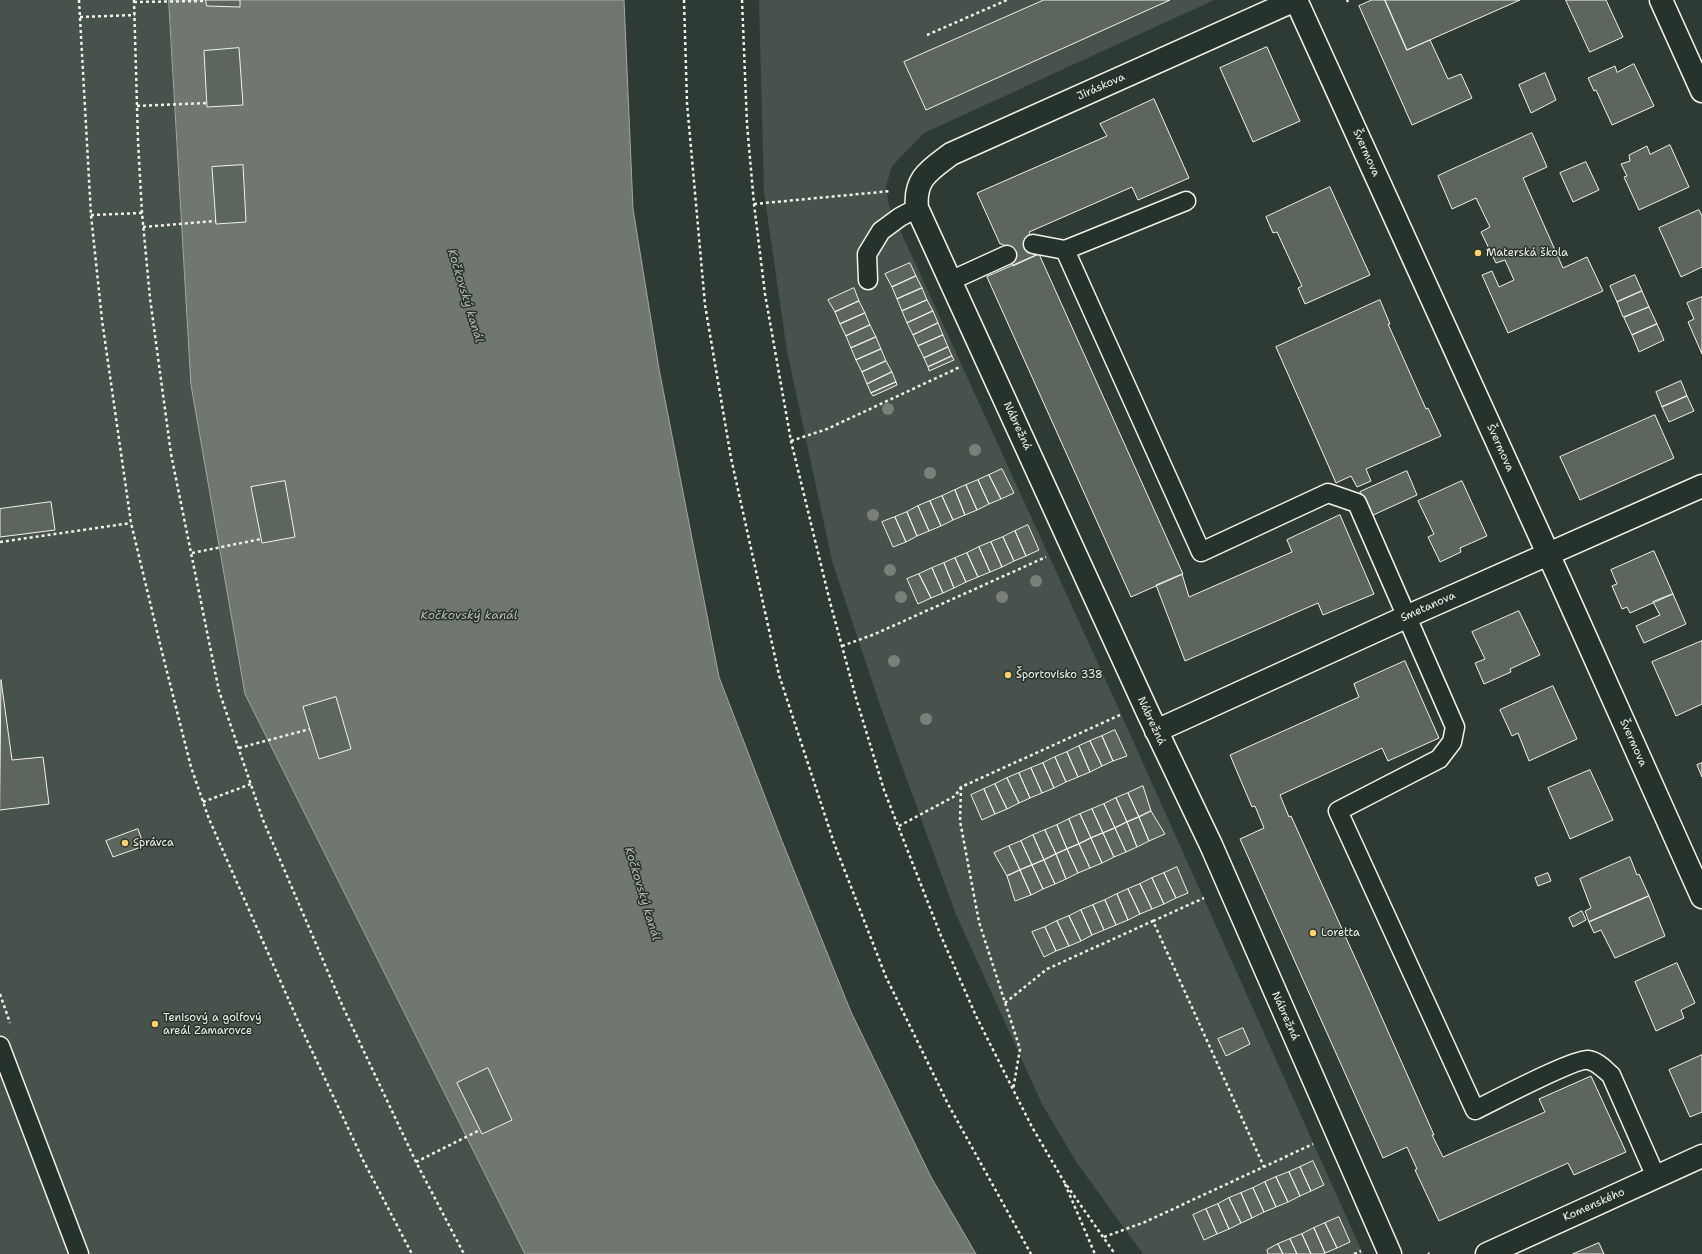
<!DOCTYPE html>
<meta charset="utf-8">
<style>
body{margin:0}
canvas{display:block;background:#2e3b34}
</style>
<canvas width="1702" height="1254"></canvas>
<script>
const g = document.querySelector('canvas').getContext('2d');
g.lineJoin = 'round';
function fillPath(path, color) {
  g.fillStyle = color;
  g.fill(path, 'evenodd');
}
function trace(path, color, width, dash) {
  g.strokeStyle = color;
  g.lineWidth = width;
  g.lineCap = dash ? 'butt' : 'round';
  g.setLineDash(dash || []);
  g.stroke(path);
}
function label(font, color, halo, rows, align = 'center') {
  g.font = font + ' "Shantell Sans",sans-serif';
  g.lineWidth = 3;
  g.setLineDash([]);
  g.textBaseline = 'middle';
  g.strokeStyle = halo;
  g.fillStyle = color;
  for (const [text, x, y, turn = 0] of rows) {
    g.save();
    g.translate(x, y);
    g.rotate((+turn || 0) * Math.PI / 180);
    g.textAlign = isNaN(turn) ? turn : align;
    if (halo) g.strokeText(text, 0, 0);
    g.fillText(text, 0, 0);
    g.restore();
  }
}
const green = new Path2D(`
 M0 0H169L191 385 245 694 525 1254H0Z
 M759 0H1214L924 133 892 166 886 186 889 206 1112 694 1363 1254H1143L1077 1163 1042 1104 955 912 881 708 832 561 787 351 764 192Z`);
const water = new Path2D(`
 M169 0H624L633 209 659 369 719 677 782 841 851 1012 931 1177 976 1254H525L245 694 191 385Z`);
const building = new Path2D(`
 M206 0H240V7L207 6Z
 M1044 0H1170L926 110 904 62Z
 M1372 0H1385L1407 50 1430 40 1448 79 1461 74 1472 98 1412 125 1359 6Z
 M1385 0H1520L1407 50Z
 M1566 0H1606L1623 37 1590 52Z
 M1267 47 1300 121 1253 142 1220 68Z
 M239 48 243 105 207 107 204 51Z
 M1634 64 1654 106 1612 125 1596 90 1594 91 1588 78 1615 66 1617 72Z
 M1545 73 1556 100 1531 113 1519 85Z
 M1154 99 1189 178 1138 200 1132 187 1029 232 1039 254 1013 266 1003 244H1000L977 193 1107 136 1100 124Z
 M1532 133 1547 167 1523 178 1563 268 1587 257 1603 291 1508 333 1482 275 1492 271 1499 287 1514 280 1505 260 1496 263 1481 232 1490 227 1476 198 1452 209 1438 176Z
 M1670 145 1689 187 1639 210 1624 177 1627 176 1621 164 1630 161 1629 155 1647 146 1650 154Z
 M1586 162 1599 190 1573 202 1560 173Z
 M243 165 246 222 216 224 212 167Z
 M1330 187 1370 275 1305 304 1298 288 1302 286 1277 232 1273 233 1266 217Z
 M1699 210 1702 216V267L1681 277 1659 228Z
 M1039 254 1183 574 1131 597 987 277Z
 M910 263 916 276 892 287 885 274Z
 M1635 275 1642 291 1617 302 1610 286Z
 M916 276 922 288 897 299 892 287Z
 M854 288 859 301 835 312 828 300Z
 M922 288 927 300 902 311 897 299Z
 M1642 291 1649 307 1623 317 1617 302Z
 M1702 297V354L1688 322 1694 319 1687 303Z
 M927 300 933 311 907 323 902 311Z
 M1380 300 1390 324H1388L1426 409 1428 408 1441 436 1366 469 1371 481 1357 487 1351 476 1336 483 1276 347Z
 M859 301 865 313 840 324 835 312Z
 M1649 307 1657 324 1632 335 1624 318Z
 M933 311 938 323 913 335 907 323Z
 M865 313 870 325 846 336 840 324Z
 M938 323 943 335 918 346 913 335Z
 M1657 324 1664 340 1639 352 1632 335Z
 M870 325 876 337 851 348 846 336Z
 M943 335 948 347 924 358 918 346Z
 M876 337 881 349 856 360 851 348Z
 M948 347 952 356 928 367 924 358Z
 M881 349 886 361 862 372 856 360Z
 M952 356 954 360 929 371 928 367Z
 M886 361 892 372 867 384 862 372Z
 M892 372 896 382 871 393 867 384Z
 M1681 381 1687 396 1662 407 1656 392Z
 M896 382 897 385 873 396 871 393Z
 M1687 396 1694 411 1669 422 1662 407Z
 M1655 415 1674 458 1580 500 1560 457Z
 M1002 469 1014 493 1001 499 989 475Z
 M1407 471 1417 495 1371 516 1360 492Z
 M989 475 1001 499 989 504 978 480Z
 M978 480 989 504 977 510 966 485Z
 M285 481 295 537 262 543 251 487Z
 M1462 481 1487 536 1460 548 1461 552 1440 562 1428 537 1434 534 1418 501Z
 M966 485 977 510 965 515 955 490Z
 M955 490 965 515 953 520 942 496Z
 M942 496 953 520 941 526 930 501Z
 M930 501 941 526 929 531 918 506Z
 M51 502 55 530 0 537V509Z
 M918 506 929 531 917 536 907 512Z
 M907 512 917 536 906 542 895 517Z
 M1340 515 1374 594 1323 615 1318 603 1185 661 1156 585 1182 574 1189 597 1292 552 1287 540Z
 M895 517 906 542 893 547 882 522Z
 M1028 525 1039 550 1026 556 1015 531Z
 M1015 531 1026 556 1014 561 1003 537Z
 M1003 537 1014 561 1002 567 991 542Z
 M991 542 1002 567 990 572 979 547Z
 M979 547 990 572 978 577 967 553Z
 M1654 551 1673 594 1630 613 1627 607 1622 609 1612 586 1617 584 1611 570Z
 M967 553 978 577 966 582 955 558Z
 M955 558 966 582 954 588 944 563Z
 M944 563 954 588 943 593 932 568Z
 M932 568 943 593 931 598 919 574Z
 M919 574 931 598 918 604 907 579Z
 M1673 594 1686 624 1644 643 1636 626 1660 615 1653 602Z
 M1519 611 1540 655 1510 669 1511 672 1484 684 1475 663 1485 659 1472 632Z
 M1702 641V704L1676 716 1652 662Z
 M1405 661 1439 738 1388 761 1382 748 1280 795 1289 817 1291 816 1366 982 1434 1135H1432L1443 1157 1545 1112 1539 1099 1591 1076 1626 1152 1574 1175 1568 1163 1439 1221 1415 1170 1417 1169 1407 1147 1383 1158 1240 839 1264 828 1255 806 1252 807 1230 755 1359 697 1354 684Z
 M1 680 12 760 43 757 49 804 0 810Z
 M1553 686 1577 739 1529 761 1518 733 1512 736 1500 710Z
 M336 697 351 749 319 759 303 707Z
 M1115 730 1127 756 1113 761 1102 736Z
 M1102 736 1113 761 1102 766 1090 741Z
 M1090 741 1102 766 1090 772 1079 746Z
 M1079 746 1090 772 1078 777 1067 752Z
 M1067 752 1078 777 1066 782 1055 757Z
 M1055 757 1066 782 1054 788 1043 763Z
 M1043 763 1054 788 1042 793 1031 768Z
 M1702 763V777L1697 765Z
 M1031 768 1042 793 1030 798 1019 773Z
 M1590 770 1613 820 1570 839 1548 788Z
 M1019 773 1030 798 1019 803 1007 778Z
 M1007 778 1019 803 1007 809 995 784Z
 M995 784 1007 809 995 814 984 789Z
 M1143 786 1151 811 1139 817 1128 793Z
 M984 789 995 814 982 820 971 795Z
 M1128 793 1139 817 1127 822 1116 798Z
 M1116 798 1127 822 1115 828 1104 804Z
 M1104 804 1115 828 1103 833 1092 809Z
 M1092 809 1103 833 1091 838 1080 814Z
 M1151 811 1165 834 1149 841 1139 817Z
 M1080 814 1091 838 1079 844 1069 819Z
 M1139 817 1149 841 1137 847 1127 822Z
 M1069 819 1079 844 1067 849 1057 825Z
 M1127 822 1137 847 1126 852 1115 828Z
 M1057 825 1067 849 1056 854 1045 830Z
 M1115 828 1126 852 1114 857 1103 833Z
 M138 829 144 846 113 857 106 841Z
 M1045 830 1056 854 1044 860 1033 835Z
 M1103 833 1114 857 1102 863 1091 838Z
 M1033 835 1044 860 1032 865 1021 841Z
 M1091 838 1102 863 1090 868 1079 844Z
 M1021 841 1032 865 1020 870 1009 846Z
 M1079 844 1090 868 1078 873 1067 849Z
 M1009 846 1020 870 1007 876 994 853Z
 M1067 849 1078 873 1066 879 1056 854Z
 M1056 854 1066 879 1055 884 1044 860Z
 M1630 857 1637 875 1639 874 1649 896 1589 922 1585 911 1591 908 1580 879Z
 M1044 860 1055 884 1043 889 1032 865Z
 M1032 865 1043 889 1031 895 1020 870Z
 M1177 867 1188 893 1176 898 1164 873Z
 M1020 870 1031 895 1015 901 1007 876Z
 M1164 873 1176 898 1164 904 1152 878Z
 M1548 873 1551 881 1538 886 1535 878Z
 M1152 878 1164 904 1152 909 1140 884Z
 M1140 884 1152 909 1140 914 1128 889Z
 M1128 889 1140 914 1128 920 1117 894Z
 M1117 894 1128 920 1116 925 1105 900Z
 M1649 896 1665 936 1615 958 1601 930 1594 933 1589 922Z
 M1105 900 1116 925 1104 930 1093 905Z
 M1093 905 1104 930 1092 935 1081 910Z
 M1081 910 1092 935 1081 941 1069 916Z
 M1582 911 1586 920 1573 927 1569 918Z
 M1069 916 1081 941 1069 946 1057 921Z
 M1057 921 1069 946 1056 951 1045 927Z
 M1045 927 1056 951 1044 957 1032 932Z
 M1677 963 1695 1003 1681 1010 1684 1018 1656 1031 1635 982Z
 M1243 1028 1250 1044 1226 1056 1218 1039Z
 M1702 1055V1112L1690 1117 1669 1070Z
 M488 1068 512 1120 482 1134 457 1083Z
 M1313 1161 1324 1185 1311 1191 1300 1167Z
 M1300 1167 1311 1191 1300 1196 1289 1172Z
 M1289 1172 1300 1196 1288 1202 1276 1177Z
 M1276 1177 1288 1202 1276 1207 1265 1182Z
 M1265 1182 1276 1207 1264 1212 1253 1188Z
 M1253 1188 1264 1212 1252 1218 1241 1193Z
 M1241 1193 1252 1218 1241 1223 1229 1198Z
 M1229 1198 1241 1223 1229 1229 1218 1204Z
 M1218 1204 1229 1229 1217 1234 1206 1209Z
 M1206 1209 1217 1234 1204 1240 1193 1215Z
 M1339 1217 1350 1242 1337 1248 1325 1223Z
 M1325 1223 1337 1248 1325 1253 1314 1228Z
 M1314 1228 1325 1253 1323 1254H1311L1302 1234Z
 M1302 1234 1311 1254H1297L1290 1239Z
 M1290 1239 1297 1254H1283L1278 1244Z
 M1599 1243 1604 1254H1573Z
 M1278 1244 1283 1254H1268L1267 1250Z`);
const path = new Path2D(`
 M79 0 91 215 102 320 131 523 161 648 191 767 209 819 298 1021 363 1160 412 1254
 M134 0 138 141 142 213 150 298 171 454 219 691 263 820 343 1007 416 1162 464 1254
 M684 0 687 103 705 305 731 458 779 675 834 843 886 977 948 1104 1031 1254
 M742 0 747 124 754 204 765 294 791 441 830 602 856 698 884 790 941 936 976 1016 1032 1127 1063 1180 1115 1254
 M1347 0 1348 2
 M134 2 206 1
 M80 17 135 15
 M927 35 1007 0
 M137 106 207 103
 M754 204 891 191
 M91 215 142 213
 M143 227 216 221
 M791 441 827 429 960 367
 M0 542 131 523
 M192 553 261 539
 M842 646 875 634 1046 557
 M239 748 310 729
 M961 787 960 821 979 922 1020 1049 1013 1090
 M203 802 251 784
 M899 826 955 796 961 787 1120 715
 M1153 921 1204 898
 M0 994 10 1023
 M1005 1003 1047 969 1153 921 1264 1167
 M416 1162 480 1130
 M1065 1184 1095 1254
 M1104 1237 1145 1222 1313 1144
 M1428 1253 1429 1254
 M1354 1254 1361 1251`);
const service = new Path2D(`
 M1033 244 1065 250 1201 552 1328 493 1357 503 1455 727 1452 742 1439 759 1338 811 1475 1110C1492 1102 1575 1058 1588 1060 1597 1061 1605 1070 1611 1075L1656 1177
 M1065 250 1186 201
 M868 280 867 254 881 231 900 217 917 208
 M950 281 1007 255
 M0 1046 79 1254`);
const minor = new Path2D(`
 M1295 0 951 154C930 170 914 178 917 208L1148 713 1211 845 1390 1254
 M1296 0 1560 580 1702 897
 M1661 0 1702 91
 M1156 731 1406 617 1702 486
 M1487 1254 1702 1156`);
const trees = [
 [888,409],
 [975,450],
 [930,473],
 [873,515],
 [890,570],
 [1036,581],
 [901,597],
 [1002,597],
 [894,661],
 [926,719]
];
const markers = [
 [1478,253,4,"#ffd166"],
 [1008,675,4,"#ffd166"],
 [125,843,4,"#ffd166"],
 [1313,933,4,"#ffd166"],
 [155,1024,4,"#ffd166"]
];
const streetNames = [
 ["Jiráskova",1101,87,-24],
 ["Švermova",1366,153,66],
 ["Nábrežná",1017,426,65],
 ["Švermova",1500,448,66],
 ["Smetanova",1428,607,-24],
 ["Nábrežná",1151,721,65],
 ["Švermova",1633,743,66],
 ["Nábrežná",1285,1016,66],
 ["Komenského",1594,1205,-24]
];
const poiNames = [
 ["Materská škola",1486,253],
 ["Športovisko 338",1016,675],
 ["Správca",133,843],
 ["Loretta",1321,933],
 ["Tenisový a golfový",163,1018],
 ["areál Zamarovce",163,1031]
];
const waterNames = [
 ["Kočkovský kanál",465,296,73],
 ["Kočkovský kanál",469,616],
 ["Kočkovský kanál",642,894,73]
];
fillPath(green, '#48524c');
fillPath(water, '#6f7770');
trace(water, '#a4a8a0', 1);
fillPath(building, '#5c655e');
trace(building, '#f4f1e8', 1);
trace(service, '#f4f1e8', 21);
trace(minor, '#f4f1e8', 25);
trace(path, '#f4f1e8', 2.5, [3, 3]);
trace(service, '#26332d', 18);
trace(minor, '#26332d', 22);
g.fillStyle = '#7a8079';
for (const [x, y] of trees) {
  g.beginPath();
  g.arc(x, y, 6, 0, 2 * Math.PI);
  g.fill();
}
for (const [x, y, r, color] of markers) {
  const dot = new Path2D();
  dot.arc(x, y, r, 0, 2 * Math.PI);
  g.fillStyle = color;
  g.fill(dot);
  trace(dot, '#26332d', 1.5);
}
label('11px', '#f4f1e8', '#26332d', streetNames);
label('11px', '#f4f1e8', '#26332d', poiNames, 'left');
label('italic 12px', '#b8bab2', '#26332d', waterNames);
</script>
